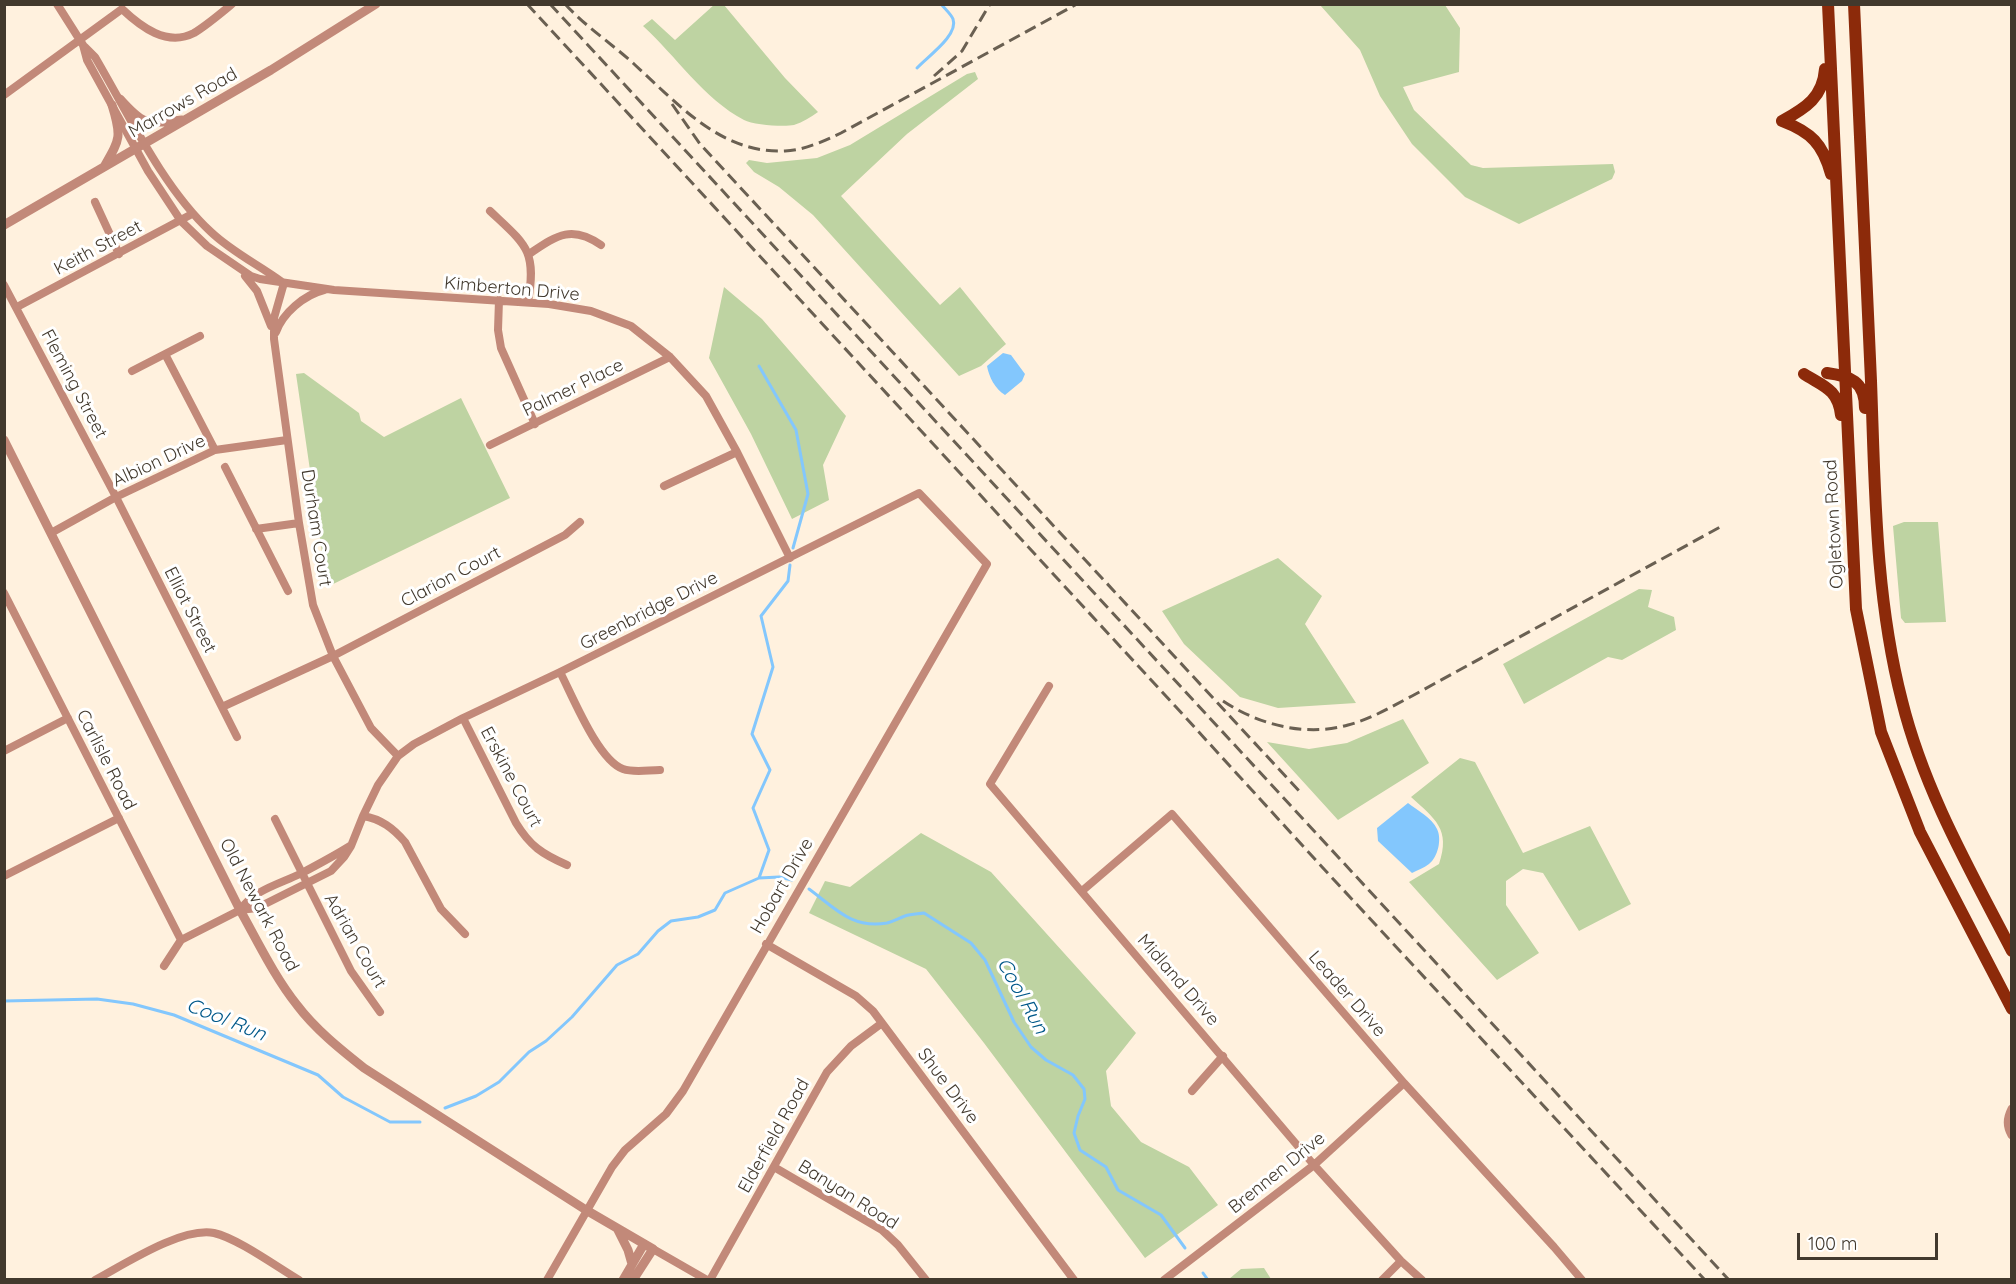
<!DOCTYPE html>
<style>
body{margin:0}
#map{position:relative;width:2016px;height:1284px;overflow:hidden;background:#fff1de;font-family:Quicksand,sans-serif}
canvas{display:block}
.frame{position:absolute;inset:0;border:6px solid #42392d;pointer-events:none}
.scale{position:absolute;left:1797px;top:1233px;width:141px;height:27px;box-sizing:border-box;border:3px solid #42392d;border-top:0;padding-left:8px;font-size:18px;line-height:21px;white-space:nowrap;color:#42392d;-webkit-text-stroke:4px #fff;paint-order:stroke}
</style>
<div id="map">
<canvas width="2016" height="1284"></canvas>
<div class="frame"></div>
<div class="scale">100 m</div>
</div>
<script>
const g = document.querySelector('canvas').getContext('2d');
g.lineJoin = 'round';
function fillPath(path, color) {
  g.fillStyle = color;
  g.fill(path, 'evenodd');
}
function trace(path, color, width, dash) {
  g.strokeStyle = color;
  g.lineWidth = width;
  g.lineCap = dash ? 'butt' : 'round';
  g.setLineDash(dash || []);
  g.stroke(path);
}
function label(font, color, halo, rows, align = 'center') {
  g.font = font + ' Quicksand,sans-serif';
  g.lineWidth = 6;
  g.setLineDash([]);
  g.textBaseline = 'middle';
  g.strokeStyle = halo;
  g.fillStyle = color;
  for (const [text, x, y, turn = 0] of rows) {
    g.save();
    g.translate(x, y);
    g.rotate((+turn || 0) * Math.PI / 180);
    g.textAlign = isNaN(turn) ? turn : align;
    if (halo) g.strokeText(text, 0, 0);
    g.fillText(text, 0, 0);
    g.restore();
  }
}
const green = new Path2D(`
 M715 4 724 5 785 78 818 112C811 117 803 122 794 125 784 127 753 125 744 120 704 99 676 56 643 26L652 19 675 40Z
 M1320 5H1445L1460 28 1459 72 1403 87 1414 110 1471 165 1483 168 1613 164 1615 172 1612 179 1519 224 1465 197 1412 144 1380 96 1360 50Z
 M975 72 978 79 907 134 841 196 940 305 960 287 1006 344 981 366 959 376 813 215 779 187 754 172 746 163 749 160 767 163 817 158 850 145 967 74Z
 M724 287 762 319 846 416 823 465 829 500 792 519 751 434 709 358Z
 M304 373 359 413 361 421 384 437 461 398 510 498 327 587 296 374Z
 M1904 522H1938L1946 622 1905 623 1901 618 1893 526Z
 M1278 558 1322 596 1305 624 1356 703 1278 708 1240 697 1184 644 1162 611Z
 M1639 589 1652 590 1648 607 1674 617 1676 630 1622 660 1608 657 1524 704 1503 664Z
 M1403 719 1429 763 1338 820 1267 742 1309 749 1347 743Z
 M1460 758 1475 762 1523 853 1590 826 1631 904 1579 931 1543 873 1523 869 1506 881V905L1539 953 1497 980 1409 882 1439 864C1451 829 1435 819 1411 797Z
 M921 833 991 872 1136 1033 1106 1071 1111 1106 1141 1142 1189 1167 1218 1205 1145 1258 984 1043 926 969 809 913 825 881 850 887Z
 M1264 1268 1271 1279H1229L1241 1269Z`);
const water = new Path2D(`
 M1003 353 1011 355 1025 374 1022 381 1005 395C995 389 989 377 987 366Z
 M1408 803C1417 810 1432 818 1437 829 1442 839 1438 857 1429 864 1424 868 1417 870 1412 873L1378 841 1377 828Z`);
const stream = new Path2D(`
 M917 68C927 57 959 35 953 19 951 14 945 9 941 4
 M759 366 796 430 808 494 793 548
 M759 878 769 850 753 808 770 770 752 734 773 667 761 616 788 581 790 565
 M809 889C835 908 851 929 887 923 894 921 899 918 905 916 911 914 918 914 924 913L971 943 985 960 1014 1022 1031 1047 1046 1060 1073 1075 1084 1089 1085 1099 1078 1116 1074 1133 1080 1150 1106 1167 1118 1190 1161 1215 1185 1248
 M4 1001 97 999 133 1004 174 1015 318 1075 343 1097 390 1122H420
 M445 1108 476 1096 499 1082 529 1052 546 1041 572 1017 617 965 638 954 658 931 671 921 698 917 715 910 725 893 759 878 779 877 792 880
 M1203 1273 1208 1280`);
const minor = new Path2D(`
 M57 4 83 45 87 60 148 171 181 221 207 246 251 276 260 279 334 290 549 304 591 311 631 326 670 357 706 396 737 452 790 558
 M122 9C141 27 167 47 194 33 207 25 220 14 232 4
 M85 47 95 57C128 113 163 188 211 232 232 252 259 265 282 282
 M4 95 122 9
 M95 202 119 254
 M490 211C526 245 537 250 528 302
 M529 254C556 236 571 224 601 245
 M245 276 257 291 271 326
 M284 283 274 318V339L299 523 313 605 333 656 371 728 398 756
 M4 285 116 497 237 737
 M499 300 498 330 501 348 535 424
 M17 307 192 214
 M276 332C283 313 304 295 324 290
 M165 354 215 450
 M132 371 200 336
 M490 445 670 357
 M225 467 288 591
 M664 486 737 452
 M256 529 299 523
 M51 533 116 497 215 450 287 440
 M4 593 181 940
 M560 672C573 697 598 760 623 769 634 773 648 770 660 770
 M1049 686 990 784 1314 1165 1401 1261 1422 1280
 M222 707 333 656 565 535 580 522
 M463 718 516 823C530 846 542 854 567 865
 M4 751 68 718
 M363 816C381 819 393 828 405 842L441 909 465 934
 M275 819 351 971 380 1012
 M4 876 119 818
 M1082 891 1172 814 1404 1083 1554 1247 1582 1280
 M240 910C254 890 279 884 300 874 317 865 334 856 350 846
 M766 944 856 996 873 1011 1074 1280
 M164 966 181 940 240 910 257 908 331 871 344 857 351 846 363 816 378 785 398 756 414 744 463 718 560 672 919 493 987 564 683 1091 666 1114 625 1150 612 1167 547 1280
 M1192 1091 1223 1056
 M774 1167 882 1230 898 1245 926 1280
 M653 1249 707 1280
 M95 1280C125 1264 181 1227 214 1233 237 1238 277 1267 299 1280
 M710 1280 827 1072 851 1046 882 1023
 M1164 1280 1314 1165 1404 1083
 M1382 1280 1401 1261`);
const tertiary = new Path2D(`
 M120 99C144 126 146 124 182 120
 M104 167C120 139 122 137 112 105
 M4 225 271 70 376 4
 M4 440 240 910C258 942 274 976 297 1005 315 1029 340 1049 364 1068L586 1210 653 1249 633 1280
 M2012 1109C2007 1119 2007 1126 2012 1135
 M617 1228 628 1250 632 1264
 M623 1280 644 1244`);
const primary = new Path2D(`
 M1828 4 1856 609 1881 732 1920 832 2012 1009
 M1854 4C1859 130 1866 255 1871 381 1875 488 1875 597 1902 701 1924 790 1970 870 2012 951
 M1782 121C1811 132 1823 144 1831 174
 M1782 121C1806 108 1823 97 1825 69
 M1827 373C1850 376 1865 381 1865 408
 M1804 374C1823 386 1838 389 1841 415`);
const rail = new Path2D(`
 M527 4 1176 707 1323 868 1705 1280
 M550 4 1729 1280
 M565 4C586 27 611 43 634 64 678 104 721 154 785 151 805 150 824 141 841 133L1077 4
 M934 76 962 51 990 4
 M672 104 700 144 1301 793
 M1223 701C1259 725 1306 737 1348 725 1371 719 1391 707 1412 696L1722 526`);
const streetNames = [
 ["Marrows Road",183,103,-30],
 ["Keith Street",98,248,-28],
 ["Kimberton Drive",512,289,5],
 ["Fleming Street",74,384,62],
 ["Palmer Place",573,388,-26],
 ["Albion Drive",159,461,-25],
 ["Ogletown Road",1834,524,-93],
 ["Durham Court",316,528,81],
 ["Clarion Court",451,577,-28],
 ["Elliot Street",190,610,63],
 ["Greenbridge Drive",649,611,-27],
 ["Carlisle Road",106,760,63],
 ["Erskine Court",511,777,62],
 ["Hobart Drive",782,886,-60],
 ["Old Newark Road",259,905,62],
 ["Adrian Court",355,941,60],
 ["Midland Drive",1178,980,49],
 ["Leader Drive",1347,994,49],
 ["Shue Drive",948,1086,53],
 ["Elderfield Road",774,1136,-61],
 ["Brennen Drive",1277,1173,-39],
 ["Banyan Road",848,1195,32]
];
const waterNames = [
 ["Cool Run",1022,996,61],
 ["Cool Run",226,1020,22]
];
fillPath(green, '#bed3a2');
fillPath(water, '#83c7fd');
trace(stream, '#83c7fd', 3);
trace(minor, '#c28979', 8);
trace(tertiary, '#c28979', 9);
trace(primary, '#8c2a0a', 12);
trace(rail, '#6a6052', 3, [12, 6]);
label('18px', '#42392d', '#fff', streetNames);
label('italic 20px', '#015889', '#fff', waterNames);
</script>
